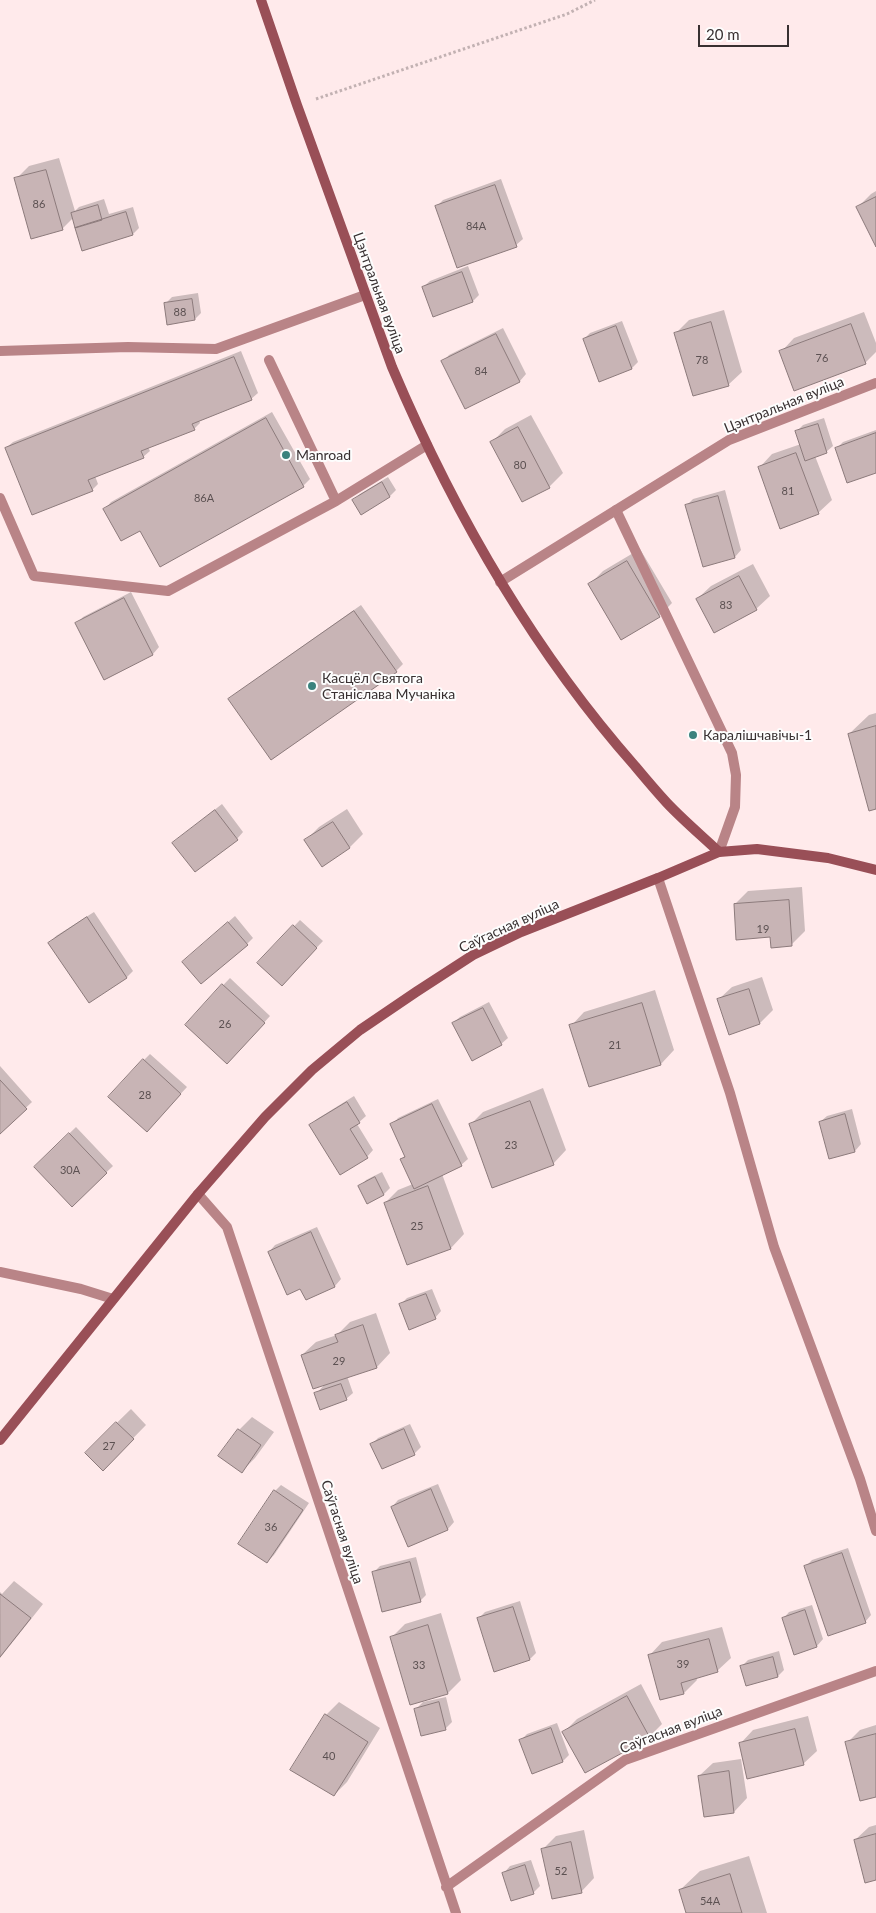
<!DOCTYPE html>
<meta charset="utf-8">
<style>
body{margin:0}
#map{position:relative;width:876px;height:1913px;overflow:hidden;background:#ffeaeb;font-family:Lato,sans-serif}
canvas{display:block}
.scale{position:absolute;left:698px;top:25px;width:91px;height:22px;box-sizing:border-box;border:2px solid #383031;border-top:0;padding-left:6px;font-size:15px;line-height:18px;white-space:nowrap;color:#383031;-webkit-text-stroke:4px #fdfdfd;paint-order:stroke}
</style>
<div id="map">
<canvas width="876" height="1913"></canvas>
<div class="scale">20 m</div>
</div>
<script>
const g = document.querySelector('canvas').getContext('2d');
g.lineJoin = 'round';
function fillPath(path, color) {
  g.fillStyle = color;
  g.fill(path, 'evenodd');
}
function trace(path, color, width, dash) {
  g.strokeStyle = color;
  g.lineWidth = width;
  g.lineCap = dash ? 'butt' : 'round';
  g.setLineDash(dash || []);
  g.stroke(path);
}
function label(font, color, halo, rows, align = 'center') {
  g.font = font + ' Lato,sans-serif';
  g.lineWidth = 4;
  g.setLineDash([]);
  g.textBaseline = 'middle';
  g.strokeStyle = halo;
  g.fillStyle = color;
  for (const [text, x, y, turn = 0] of rows) {
    g.save();
    g.translate(x, y);
    g.rotate((+turn || 0) * Math.PI / 180);
    g.textAlign = isNaN(turn) ? turn : align;
    if (halo) g.strokeText(text, 0, 0);
    g.fillText(text, 0, 0);
    g.restore();
  }
}
const shadow = new Path2D(`
 M59 158 75 211 79 207 104 199 109 214 133 207 139 228 133 234 73 218 62 229 16 179 29 166Z
 M501 179 523 239 516 245 458 266 437 206 443 200Z
 M876 191V245L858 207 871 194Z
 M468 266 479 295 473 301 423 287 430 281Z
 M198 293 201 313 195 319 166 303 172 297Z
 M724 310 742 372 728 385 676 333 689 320Z
 M864 312 876 343V352L865 363 781 352 794 338Z
 M622 321 638 362 632 368 584 339 590 333Z
 M503 328 526 374 520 381 466 407 443 362 449 355Z
 M241 351 258 393 251 399 199 420 200 423 194 429 148 447 150 451 143 457 95 476 98 484 92 490 6 448 13 442Z
 M272 412 310 479 303 486 160 565 140 529 105 509 111 502Z
 M531 415 563 473 549 487 523 501 492 442 505 429Z
 M824 418 833 446 826 452 815 456 832 500 818 513 759 468 772 454 801 444 797 431 803 425Z
 M876 430V471L836 449 843 442Z
 M388 477 396 490 390 496 354 500 360 494Z
 M725 490 741 550 735 557 703 565 687 505 693 499Z
 M640 549 672 603 659 616 589 585 603 571Z
 M753 564 770 596 756 609 697 599 711 586Z
 M131 592 159 647 153 654 105 678 77 624 83 617Z
 M361 605 403 664 396 671 271 758 229 699 236 693Z
 M876 713V808L849 734 869 715Z
 M222 804 243 832 237 839 180 837Z
 M347 809 363 834 350 847 306 840 319 827Z
 M802 887 805 931 791 945 771 936 735 904 748 891Z
 M94 912 133 971 127 977 89 1002 50 943 56 936Z
 M235 916 253 938 247 944 190 956Z
 M300 920 323 941 282 984 259 963Z
 M762 977 773 1010 760 1023 730 1033 718 1000 732 987Z
 M230 978 270 1016 234 1056 186 1024Z
 M655 990 674 1050 661 1064 590 1086 571 1026 584 1012Z
 M489 1002 508 1038 501 1044 453 1023 460 1017Z
 M150 1054 187 1087 153 1124 144 1060Z
 M0 1066 32 1102 0 1132Z
 M543 1088 566 1150 553 1164 470 1125 483 1112Z
 M354 1096 366 1116 357 1124 373 1150 367 1157 311 1126 317 1119Z
 M438 1099 468 1159 461 1165 442 1174 464 1234 451 1248 408 1264 385 1203 398 1190 413 1184 401 1159 406 1155 392 1125 398 1118Z
 M852 1109 861 1144 855 1151 820 1122 827 1116Z
 M76 1127 113 1166 72 1205 35 1167Z
 M382 1172 390 1188 384 1194 360 1187 366 1180Z
 M317 1227 341 1279 335 1286 307 1299 301 1287 269 1252 275 1245Z
 M432 1289 441 1311 435 1318 400 1305 407 1298Z
 M376 1313 390 1353 377 1367 347 1376 353 1393 346 1399 316 1394 325 1384 302 1355 316 1342 337 1335 350 1322Z
 M131 1409 146 1425 103 1469 86 1453Z
 M252 1417 274 1432 255 1458 242 1471 239 1430Z
 M410 1424 421 1447 414 1454 372 1444 378 1438Z
 M438 1484 454 1522 448 1529 408 1545 392 1507 398 1500Z
 M281 1485 309 1503 274 1555 267 1562 275 1491Z
 M848 1548 871 1615 865 1622 805 1567 812 1560Z
 M416 1557 426 1595 420 1601 373 1573 380 1566Z
 M14 1581 43 1604 0 1658V1592L2 1594Z
 M520 1601 536 1653 530 1659 478 1619 485 1612Z
 M812 1605 823 1639 817 1646 794 1653 783 1619 789 1612Z
 M441 1613 461 1680 448 1693 392 1637 405 1624Z
 M722 1627 731 1658 717 1671 696 1677 697 1680 684 1693 649 1656 662 1642Z
 M779 1651 784 1670 778 1676 742 1666 748 1660Z
 M641 1684 662 1724 649 1737 564 1732 577 1719Z
 M446 1697 452 1722 445 1729 416 1709 423 1702Z
 M339 1702 380 1728 347 1782 334 1795 326 1715Z
 M808 1716 817 1751 803 1764 740 1744 753 1730Z
 M557 1723 569 1755 563 1761 532 1772 521 1740 527 1734Z
 M876 1725V1796L847 1743 860 1730Z
 M741 1759 747 1798 734 1812 699 1776 713 1763Z
 M876 1825V1878L855 1840 869 1827Z
 M584 1830 594 1878 581 1892 543 1849 556 1836Z
 M749 1856 767 1913H687L680 1890 700 1871Z
 M531 1860 540 1886 533 1893 504 1873 510 1866Z`);
const building = new Path2D(`
 M46 170 63 230 31 239 14 178Z
 M495 185 517 247 457 268 435 206Z
 M876 197V247L856 207Z
 M98 205 102 220 75 228 71 213Z
 M126 212 133 235 82 251 75 228Z
 M462 272 473 302 433 317 422 287Z
 M192 299 195 320 167 325 164 303Z
 M711 322 729 386 693 396 674 333Z
 M851 324 866 364 794 391 779 351Z
 M616 326 632 369 599 382 583 339Z
 M496 334 520 382 465 409 441 361Z
 M234 357 252 400 192 424 195 430 141 451 144 458 88 480 93 491 32 515 5 448Z
 M266 418 304 487 160 567 140 531 121 541 103 509Z
 M818 424 827 453 805 461 795 431Z
 M518 427 550 488 522 502 490 442Z
 M876 433V473L847 483 835 448Z
 M796 453 819 514 780 529 758 467Z
 M382 482 390 497 361 515 352 500Z
 M718 496 735 558 703 567 685 505Z
 M627 561 660 617 621 640 588 584Z
 M739 576 757 610 714 633 696 599Z
 M124 598 153 655 104 680 75 623Z
 M354 611 397 672 271 760 228 699Z
 M876 726V809L869 811 848 734Z
 M215 810 238 840 195 872 172 843Z
 M333 822 350 848 322 867 304 840Z
 M789 900 792 946 771 948 770 937 736 940 734 904Z
 M87 917 127 978 89 1003 48 943Z
 M228 922 248 945 201 984 182 962Z
 M293 925 317 948 282 986 257 963Z
 M222 984 265 1023 227 1064 185 1025Z
 M749 989 760 1024 729 1035 717 999Z
 M642 1003 661 1065 589 1087 569 1025Z
 M483 1008 502 1045 472 1061 452 1023Z
 M143 1059 181 1094 147 1132 108 1097Z
 M0 1080 27 1109 0 1134Z
 M530 1101 554 1165 492 1188 469 1124Z
 M347 1102 360 1123 350 1129 368 1158 340 1175 309 1125Z
 M432 1104 462 1166 414 1189 400 1159 405 1157 390 1124Z
 M845 1114 855 1152 829 1159 819 1122Z
 M69 1133 107 1173 72 1207 34 1167Z
 M375 1177 384 1195 367 1204 358 1186Z
 M428 1186 451 1249 407 1265 384 1203Z
 M311 1232 335 1287 306 1300 300 1289 287 1295 268 1252Z
 M426 1294 436 1319 409 1330 399 1304Z
 M363 1325 377 1368 313 1389 301 1355 338 1342 335 1335Z
 M341 1384 347 1400 320 1410 314 1393Z
 M116 1422 134 1439 103 1471 85 1453Z
 M238 1429 261 1445 242 1473 218 1456Z
 M404 1429 415 1455 382 1469 370 1444Z
 M431 1489 448 1530 408 1547 391 1507Z
 M274 1490 303 1510 267 1563 238 1544Z
 M842 1553 866 1623 828 1636 804 1566Z
 M410 1562 421 1602 382 1612 372 1572Z
 M0 1594 31 1618 0 1657Z
 M513 1607 530 1660 494 1672 477 1618Z
 M805 1610 817 1647 794 1655 782 1618Z
 M428 1625 448 1694 410 1705 390 1637Z
 M709 1639 718 1672 681 1683 684 1694 660 1700 648 1655Z
 M773 1657 778 1677 746 1686 740 1666Z
 M627 1696 650 1738 585 1773 562 1732Z
 M439 1702 446 1730 421 1736 414 1709Z
 M325 1714 368 1742 334 1796 290 1770Z
 M551 1728 563 1762 532 1774 519 1740Z
 M795 1729 804 1765 747 1779 739 1743Z
 M876 1734V1797L860 1801 845 1742Z
 M729 1771 734 1813 704 1817 698 1776Z
 M876 1834V1880L865 1883 854 1840Z
 M571 1842 582 1893 552 1899 541 1849Z
 M525 1865 534 1894 511 1901 502 1873Z
 M730 1874 742 1913H686L679 1890Z`);
const path = new Path2D(`
 M316 99 567 14 595 0`);
const lane = new Path2D(`
 M0 351 128 347 216 349 365 295
 M269 360 336 501
 M0 498 34 576 168 591 336 501 427 445
 M616 510 732 753 736 775 735 807 719 852
 M658 878 730 1093 774 1247 860 1479 876 1531`);
const street = new Path2D(`
 M500 582 729 440 876 383
 M198 1194 227 1227 456 1913
 M0 1272 81 1289 113 1299
 M446 1887 625 1760 876 1671`);
const secondary = new Path2D(`
 M261 0 297 105 392 367C453 511 531 648 635 766 645 778 656 791 667 803 683 820 702 836 719 852
 M0 1440 198 1194 265 1117 312 1070 360 1030 416 992 473 955 521 932 658 878 719 852 757 849 828 858 876 870`);
const markers = [
 [286,455,5,"#3b837e"],
 [312,686,5,"#3b837e"],
 [693,735,5,"#3b837e"]
];
const numberNames = [
 ["86",39,204],
 ["84А",476,226],
 ["88",180,312],
 ["76",822,358],
 ["78",702,360],
 ["84",481,371],
 ["80",520,465],
 ["81",788,491],
 ["86А",204,498],
 ["83",726,605],
 ["19",763,929],
 ["26",225,1024],
 ["21",615,1045],
 ["28",145,1095],
 ["23",511,1145],
 ["30А",70,1170],
 ["25",417,1226],
 ["29",339,1361],
 ["27",109,1446],
 ["36",271,1527],
 ["39",683,1664],
 ["33",419,1665],
 ["40",329,1756],
 ["52",561,1871],
 ["54А",710,1901]
];
const streetNames = [
 ["Цэнтральная вуліца",379,293,70],
 ["Цэнтральная вуліца",784,405,-22],
 ["Саўгасная вуліца",509,926,-25],
 ["Саўгасная вуліца",342,1532,72],
 ["Саўгасная вуліца",671,1730,-21]
];
const poiNames = [
 ["Manroad",296,455],
 ["Касцёл Святога",322,678],
 ["Станіслава Мучаніка",322,694],
 ["Каралішчавічы-1",703,735]
];
fillPath(shadow, '#0003');
fillPath(building, '#c8b4b5');
trace(building, '#8c7a7b', 1);
trace(path, '#c2b1b2', 3, [2.5, 2.5]);
trace(lane, '#b98487', 10);
trace(street, '#b98487', 10);
trace(secondary, '#994f57', 10);
for (const [x, y, r, color] of markers) {
  const dot = new Path2D();
  dot.arc(x, y, r, 0, 2 * Math.PI);
  g.fillStyle = color;
  g.fill(dot);
  trace(dot, '#fdfdfd', 2);
}
label('11px', '#5c5152', null, numberNames);
label('14px', '#383031', '#fdfdfd', streetNames);
label('14px', '#383031', '#fdfdfd', poiNames, 'left');
</script>
